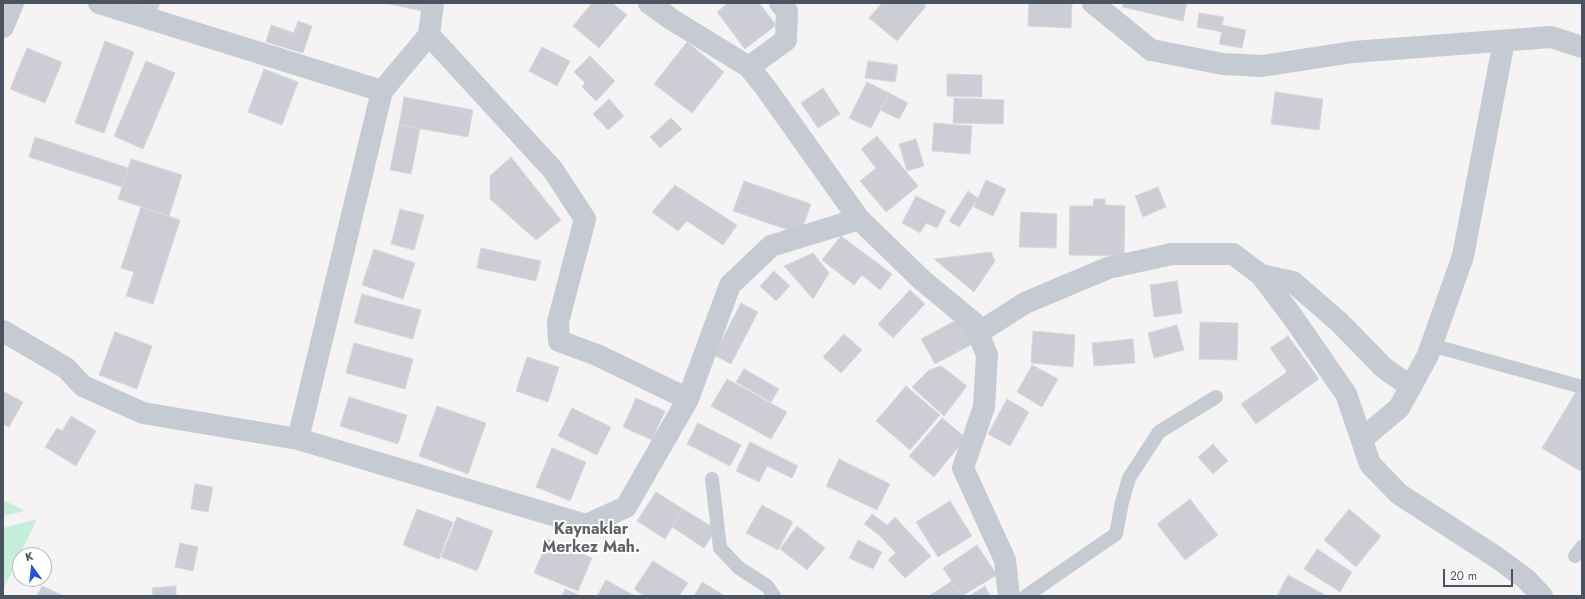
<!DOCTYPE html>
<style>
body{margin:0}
#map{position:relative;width:1585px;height:599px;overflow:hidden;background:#f5f3f3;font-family:Jost,sans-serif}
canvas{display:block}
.frame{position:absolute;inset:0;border:4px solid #4b5260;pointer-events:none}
.north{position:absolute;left:12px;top:547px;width:40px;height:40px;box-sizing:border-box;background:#fff;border:1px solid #b7babf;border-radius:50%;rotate:345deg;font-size:11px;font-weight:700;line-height:16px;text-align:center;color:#4b5260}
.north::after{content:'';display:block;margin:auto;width:14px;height:18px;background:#2753db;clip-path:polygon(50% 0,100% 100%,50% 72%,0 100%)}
.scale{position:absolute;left:1443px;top:569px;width:70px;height:18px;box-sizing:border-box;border:2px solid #4b5260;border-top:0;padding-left:5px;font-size:12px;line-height:14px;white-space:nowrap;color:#4b5260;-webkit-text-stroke:3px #fff;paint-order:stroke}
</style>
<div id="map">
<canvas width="1585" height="599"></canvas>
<div class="frame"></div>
<div class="north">K</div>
<div class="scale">20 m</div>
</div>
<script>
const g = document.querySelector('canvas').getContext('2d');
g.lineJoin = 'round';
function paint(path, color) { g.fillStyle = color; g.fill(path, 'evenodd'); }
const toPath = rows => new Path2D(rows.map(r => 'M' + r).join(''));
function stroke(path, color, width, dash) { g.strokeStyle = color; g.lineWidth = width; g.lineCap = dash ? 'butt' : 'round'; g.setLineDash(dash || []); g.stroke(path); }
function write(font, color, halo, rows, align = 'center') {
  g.font = font + ' Jost,sans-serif'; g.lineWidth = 4; g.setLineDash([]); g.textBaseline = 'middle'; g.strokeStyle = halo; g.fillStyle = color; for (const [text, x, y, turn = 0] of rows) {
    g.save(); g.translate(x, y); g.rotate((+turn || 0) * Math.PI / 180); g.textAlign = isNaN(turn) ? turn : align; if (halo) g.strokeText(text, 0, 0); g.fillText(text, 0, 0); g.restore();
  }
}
paint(toPath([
 [3,500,25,511,3,516],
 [37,519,3,590,3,528]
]), '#c6eedd');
const building = toPath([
 [136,3,160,3,157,11,136,3],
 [384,3,428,3,427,12,384,3],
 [592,3,612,3,627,15,599,48,573,26,592,3],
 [728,3,759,3,776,25,745,49,717,12,728,3],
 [882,3,922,3,926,6,897,41,869,18,882,3],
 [1029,3,1072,3,1071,28,1028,26,1029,3],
 [1123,3,1187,3,1183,21,1122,7,1123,3],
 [1199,13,1224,17,1222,25,1246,30,1242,48,1219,44,1222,32,1197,27,1199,13],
 [298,21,312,26,303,53,266,42,271,25,294,33,298,21],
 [105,41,134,52,104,133,75,123,105,41],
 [687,42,724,72,692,113,654,84,687,42],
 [542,47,570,61,557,86,529,71,542,47],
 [27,48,62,62,45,103,10,89,27,48],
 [590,56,615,81,596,101,582,87,585,83,574,72,590,56],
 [146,61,175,73,143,149,114,136,146,61],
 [868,61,898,65,895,82,865,78,868,61],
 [264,69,298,82,282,125,248,112,264,69],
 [947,74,982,75,982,97,947,96,947,74],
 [867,82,889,93,871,128,849,118,867,82],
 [823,88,840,114,818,128,801,103,823,88],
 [1275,92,1323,99,1319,130,1271,124,1275,92],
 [889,93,908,103,899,119,880,110,889,93],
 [404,97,473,110,468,137,399,125,404,97],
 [954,98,1004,100,1003,124,953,123,954,98],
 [609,99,624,116,608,130,593,114,609,99],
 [671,118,682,129,660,148,650,137,671,118],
 [934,123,972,126,970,154,932,151,934,123],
 [399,125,420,129,411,174,390,170,399,125],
 [877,136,918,186,886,212,860,181,876,168,861,149,877,136],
 [35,137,128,168,122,187,29,157,35,137],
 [916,139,924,166,907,171,899,144,916,139],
 [511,157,561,220,536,240,490,199,490,176,511,157],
 [131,159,182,175,169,216,118,199,131,159],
 [986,180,1006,189,993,216,974,207,986,180],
 [744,181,811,204,800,234,733,211,744,181],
 [675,185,737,225,723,245,687,221,678,231,652,212,675,185],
 [1158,187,1166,207,1143,217,1135,196,1158,187],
 [968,191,978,198,959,227,949,221,968,191],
 [916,196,946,211,937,228,926,223,920,233,902,223,916,196],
 [1094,199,1105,199,1105,205,1125,206,1124,256,1069,255,1070,206,1093,206,1094,199],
 [141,207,180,220,153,304,126,296,134,272,121,268,141,207],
 [400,209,424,215,414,250,391,244,400,209],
 [1021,212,1057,214,1056,248,1019,247,1021,212],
 [841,236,892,274,880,290,862,275,854,285,822,260,841,236],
 [481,248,541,261,536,281,477,268,481,248],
 [374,249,415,263,403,299,362,285,374,249],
 [991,252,995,261,974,292,934,259,991,252],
 [813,253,829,273,813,299,784,266,813,253],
 [774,271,790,286,776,301,760,286,774,271],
 [1177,281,1182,313,1154,317,1150,285,1177,281],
 [910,290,925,304,893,338,878,324,910,290],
 [362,294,421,310,413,339,354,323,362,294],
 [741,303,758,312,731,364,714,355,741,303],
 [964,316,978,341,935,364,921,339,964,316],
 [1200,322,1238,323,1237,360,1199,359,1200,322],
 [1177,325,1184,350,1154,358,1148,333,1177,325],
 [1033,331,1075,335,1073,367,1031,363,1033,331],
 [115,332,152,346,137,389,99,375,115,332],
 [844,334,862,350,841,373,823,357,844,334],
 [1288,336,1319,379,1256,424,1241,404,1287,372,1270,348,1288,336],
 [1133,339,1135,363,1094,366,1092,343,1133,339],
 [354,343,413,359,405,389,346,373,354,343],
 [527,357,559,367,548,402,516,391,527,357],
 [1032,365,1058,379,1042,407,1017,392,1032,365],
 [941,366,967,386,944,416,912,387,929,370,941,366],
 [744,369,779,389,771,402,736,382,744,369],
 [727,379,787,412,771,439,711,406,727,379],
 [906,386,940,415,910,450,876,421,906,386],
 [3,391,23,402,9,427,3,424,3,391],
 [1576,392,1582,395,1582,472,1542,448,1576,392],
 [349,397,407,415,398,444,340,426,349,397],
 [636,398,665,411,652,440,623,427,636,398],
 [1007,399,1029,412,1010,446,988,434,1007,399],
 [437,406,486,423,468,474,419,456,437,406],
 [572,408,611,427,597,455,558,436,572,408],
 [71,416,96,431,76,466,45,447,57,428,62,431,71,416],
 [942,418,966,438,934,477,909,456,942,418],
 [698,423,741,445,730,466,687,444,698,423],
 [750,442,798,466,792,478,767,466,759,482,736,471,750,442],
 [1213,444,1228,461,1213,474,1198,457,1213,444],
 [552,448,586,462,570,501,536,487,552,448],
 [839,459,890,484,877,510,826,486,839,459],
 [195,484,213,487,208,512,191,509,195,484],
 [656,492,683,509,665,539,637,521,656,492],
 [1190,499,1218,535,1185,560,1157,524,1190,499],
 [950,501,972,536,938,557,916,522,950,501],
 [762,505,793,522,778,550,746,533,762,505],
 [417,509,453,522,439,559,403,545,417,509],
 [683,509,716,529,704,548,672,527,683,509],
 [1349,509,1381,536,1356,567,1324,540,1349,509],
 [872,514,887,525,895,517,931,556,905,578,888,560,896,553,878,534,864,524,872,514],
 [457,517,493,531,477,571,441,557,457,517],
 [797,526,825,548,807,570,780,549,797,526],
 [548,539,592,558,578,591,534,573,548,539],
 [858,540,882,552,873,569,849,558,858,540],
 [180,543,198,547,193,571,175,567,180,543],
 [977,545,997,575,962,596,943,568,977,545],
 [1317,549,1352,572,1340,592,1304,569,1317,549],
 [653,561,688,583,679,596,644,596,634,589,653,561],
 [1288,575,1327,596,1277,596,1288,575],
 [606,580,635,596,597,596,606,580],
 [952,581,962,596,929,596,952,581],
 [702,582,725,596,694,596,702,582],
 [42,586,64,596,37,596,42,586],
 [176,586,176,596,153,596,152,588,176,586],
 [985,586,990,596,969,596,985,586],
 [565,589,581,596,562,596,565,589]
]);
paint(building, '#cdced5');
stroke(building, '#d7d8de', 1);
stroke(toPath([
 [1431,345,1582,387],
 [712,479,720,548,739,568,767,586,774,596],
 [1575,556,1582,547],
 [1026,596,1116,534,1122,502,1129,478,1159,432,1216,397]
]), '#c5cad3', 14);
stroke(toPath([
 [99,3,382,91],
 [649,3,671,19,749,67,765,87,859,219,922,280,974,323,987,355,984,407,963,468,1005,560,1009,596],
 [1093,3,1151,50,1223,64,1262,66,1353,52,1551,37,1582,47],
 [3,27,13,3],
 [429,35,553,170,585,219,558,322,559,341,597,355,688,399],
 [749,67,786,40,787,11,780,3],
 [1261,275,1293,282,1339,322,1384,368,1411,387],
 [3,331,66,368,83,386,143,413,298,439,586,525,626,507,688,399,730,285,771,246,859,219],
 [978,333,1025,303,1108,268,1172,254,1233,254,1261,275,1292,316,1346,394,1370,464,1399,494,1496,557,1526,579,1542,596],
 [298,439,382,91,429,35,433,3],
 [1362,439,1399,408,1428,355,1463,256,1504,41]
]), '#c5cad3', 22);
write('bold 16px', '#606267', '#fff', [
 ["Kaynaklar",591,530],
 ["Merkez Mah.",591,548]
]);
</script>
